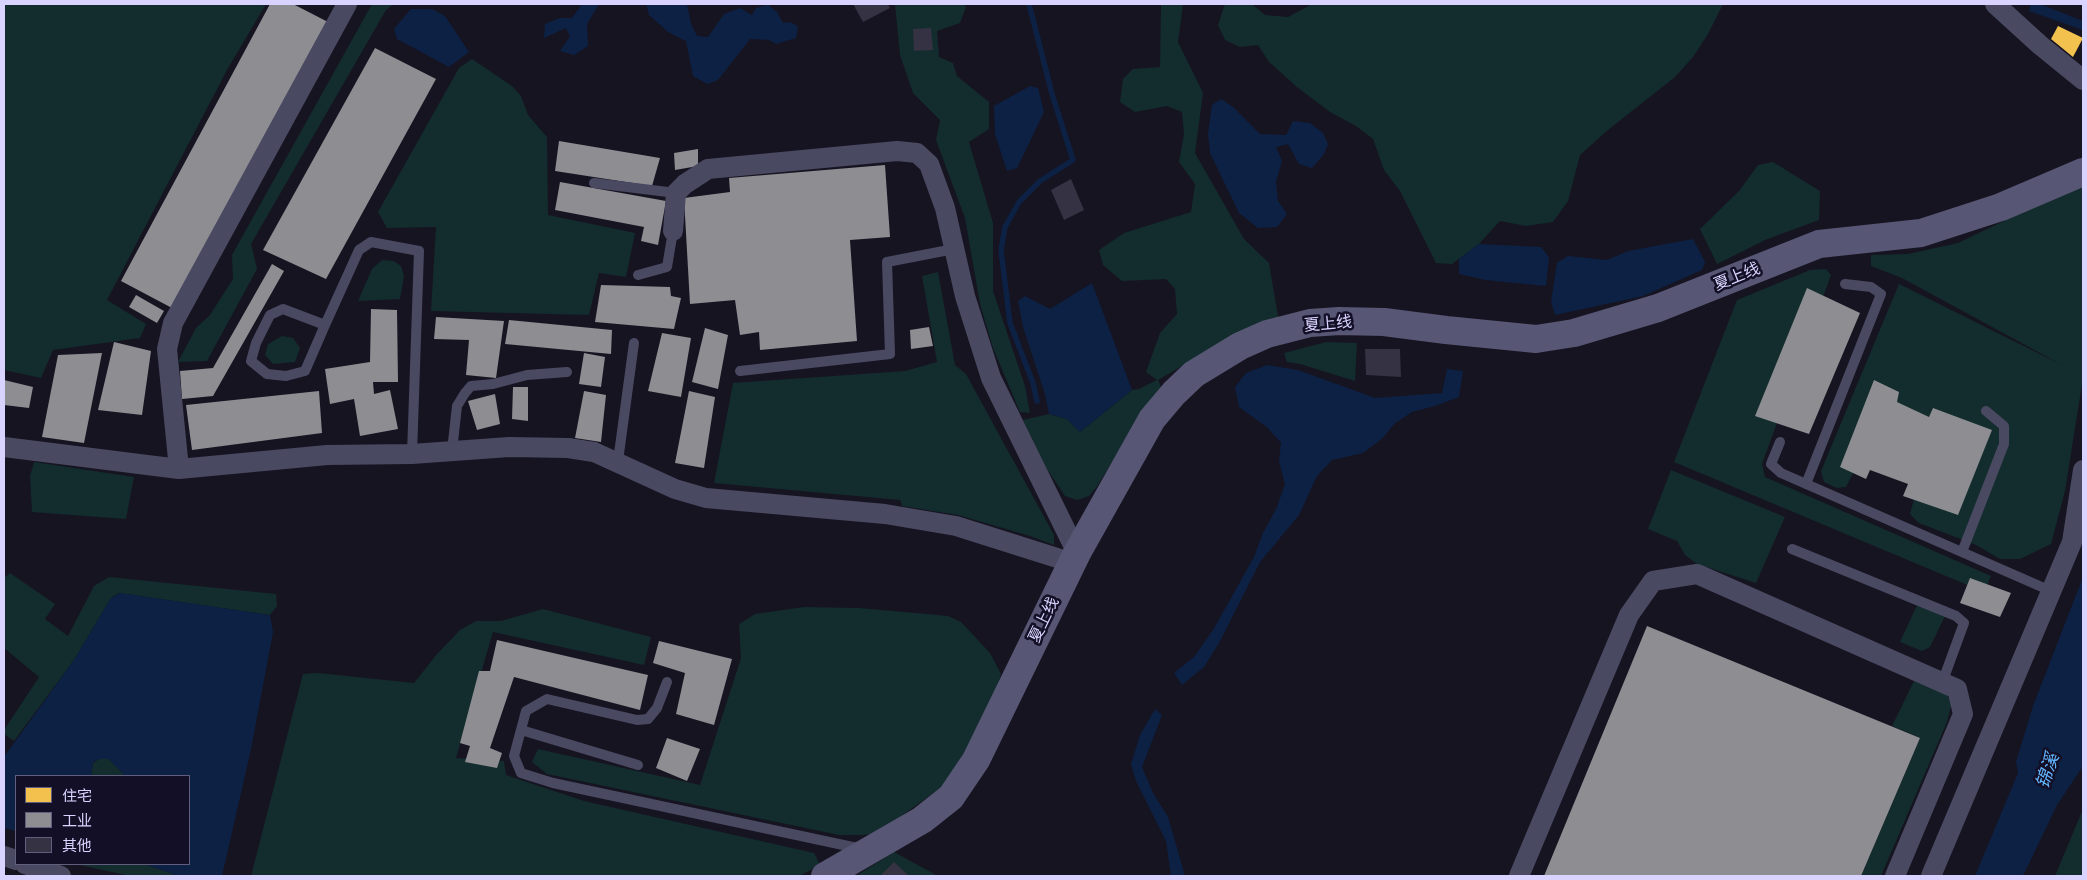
<!DOCTYPE html>
<meta charset="utf-8">
<style>
body{margin:0}
#map{position:relative;width:2087px;height:880px;overflow:hidden;background:#161421;font-family:Montserrat,"Noto Sans SC",sans-serif}
canvas{display:block}
.frame{position:absolute;inset:0;border:5px solid #d9d4ff;pointer-events:none}
.legend{position:absolute;left:15px;top:775px;width:175px;height:90px;box-sizing:border-box;background:#130f26;border:1px solid #625e7d;margin:0;padding:6px 9px;list-style:none;font-size:15px;color:#d9d4ff}
.legend li{display:flex;align-items:center;gap:10px;height:25px}
.legend b{width:25px;border:1px solid #625e7d}
</style>
<div id="map">
<canvas width="2087" height="880"></canvas>
<div class="frame"></div>
<ul class="legend">
<li><b style="height:14px;background:#f2c14e"></b>住宅</li>
<li><b style="height:14px;background:#8d8d92"></b>工业</li>
<li><b style="height:14px;background:#343243"></b>其他</li>
</ul>
</div>
<script>
const g = document.querySelector('canvas').getContext('2d');
g.lineJoin = 'round';
function paint(path, color) { g.fillStyle = color; g.fill(path, 'evenodd'); }
const toPath = rows => new Path2D(rows.map(r => 'M' + r).join(''));
function stroke(path, color, width, dash) { g.strokeStyle = color; g.lineWidth = width; g.lineCap = dash ? 'butt' : 'round'; g.setLineDash(dash || []); g.stroke(path); }
function write(font, color, halo, rows, align = 'center') {
  g.font = font + ' Montserrat,"Noto Sans SC",sans-serif'; g.lineWidth = 5; g.setLineDash([]); g.textBaseline = 'middle'; g.strokeStyle = halo; g.fillStyle = color; for (const [text, x, y, turn = 0] of rows) {
    g.save(); g.translate(x, y); g.rotate((+turn || 0) * Math.PI / 180); g.textAlign = isNaN(turn) ? turn : align; if (halo) g.strokeText(text, 0, 0); g.fillText(text, 0, 0); g.restore();
  }
}
paint(toPath([
 [4,4,266,4,227,70,107,300,146,324,140,338,53,350,41,378,4,370],
 [372,4,394,4,386,10,251,244,257,269,207,361,178,362,196,328,210,315,233,279,232,255],
 [895,4,964,4,966,7,960,23,937,31,939,57,953,63,957,76,989,102,989,129,969,142,993,223,993,291,1025,386,1030,413,1020,412,993,348,980,304,965,218,936,140,940,120,913,93,900,55],
 [1161,4,1183,4,1178,42,1203,93,1195,153,1244,239,1269,263,1279,322,1244,330,1158,380,1162,390,1133,428,1096,488,1089,496,1077,500,1065,496,1045,466,1023,420,1049,414,1067,419,1080,432,1132,390,1139,389,1157,380,1146,372,1160,333,1177,314,1175,289,1166,279,1122,281,1103,265,1099,250,1124,233,1191,212,1195,184,1179,162,1184,134,1182,112,1167,106,1135,112,1120,102,1123,79,1133,69,1160,67],
 [1225,4,1252,4,1265,15,1288,17,1312,4,1723,4,1708,34,1693,57,1675,77,1608,130,1580,155,1568,201,1553,222,1526,226,1500,221,1479,244,1452,264,1436,263,1400,191,1384,170,1373,139,1356,126,1330,112,1297,87,1269,62,1258,45,1240,47,1225,40,1218,25],
 [472,59,512,86,521,96,528,115,547,137,548,215,635,233,626,277,599,273,589,315,431,311,436,227,387,228,378,212,459,68],
 [1773,162,1820,191,1819,220,1765,240,1717,264,1700,229,1739,191,1758,165],
 [2083,183,2083,378,2065,491,2051,544,2020,559,2000,559,1976,545,1919,523,1910,514,1919,480,1861,458,1846,487,1837,488,1824,482,1821,471,1899,284,2062,365,1902,278,1871,266,1871,255,1908,254,1958,243],
 [382,260,394,261,401,266,404,276,400,299,358,301,372,269],
 [1826,269,1831,275,1762,464,1765,477,1991,576,1984,592,1674,462,1737,300,1810,270],
 [938,272,955,365,966,374,1054,535,1054,545,1030,536,958,515,902,506,900,500,714,483,733,383,905,371,937,362,922,276],
 [282,336,293,338,300,348,295,362,273,364,265,355,268,344],
 [1326,342,1357,343,1355,381,1300,364,1287,362,1284,353],
 [34,462,134,477,126,519,32,512,30,476],
 [1671,470,1785,517,1756,583,1697,564,1685,555,1677,541,1648,529],
 [10,573,55,604,45,619,68,636,94,586,109,577,276,594,277,606,270,615,119,593,111,598,74,660,14,741,4,734,4,730,39,677,4,648,4,578],
 [1918,603,1946,614,1930,647,1922,651,1900,642],
 [804,607,859,608,948,616,961,622,990,653,1001,674,996,693,976,737,947,783,878,833,864,835,839,835,547,774,532,762,538,749,700,785,741,658,739,624,755,614],
 [543,609,651,637,644,665,493,632,456,758,504,761,506,775,584,801,814,853,820,865,799,876,251,876,303,674,318,673,414,683,437,654,460,630,476,621,501,621],
 [1914,681,1946,694,1952,702,1947,722,1881,876,1861,876,1920,738,1892,726],
 [99,759,109,759,125,776,91,776,93,763],
 [2083,809,2083,876,2055,876],
 [894,852,938,876,856,876],
 [75,864,144,864,179,876,130,876]
]), '#132c2d');
paint(toPath([
 [582,4,599,4,587,24,588,46,574,55,560,51,570,36,566,28,544,38,545,24,560,18,572,18],
 [646,4,687,4,691,24,697,36,708,37,724,14,740,8,752,15,756,8,768,5,777,12,783,23,791,22,798,27,796,38,776,44,769,40,750,39,718,80,707,84,693,76,686,41,668,32,649,15],
 [2031,4,2040,4,2083,21,2083,30,2029,11],
 [411,9,432,9,445,16,469,52,449,67,397,39,394,29],
 [1030,86,1038,88,1044,112,1017,168,1007,171,995,134,994,106],
 [1221,99,1233,107,1260,134,1286,135,1293,121,1310,123,1323,133,1328,144,1324,154,1312,168,1299,164,1288,144,1276,147,1282,161,1276,182,1278,201,1287,214,1277,227,1258,228,1239,213,1210,153,1208,134,1212,105],
 [1693,239,1705,262,1702,270,1643,296,1555,315,1551,302,1557,263,1568,256,1607,260,1628,251],
 [1479,244,1541,247,1549,257,1546,286,1486,280,1459,274,1459,259],
 [1092,283,1132,390,1080,432,1067,419,1049,414,1045,394,1023,327,1018,301,1025,296,1050,309],
 [1267,365,1298,370,1375,398,1442,393,1447,369,1463,371,1459,397,1435,406,1412,412,1394,424,1383,438,1363,453,1332,460,1317,476,1299,515,1260,562,1219,643,1204,667,1182,685,1174,673,1194,657,1213,630,1254,557,1263,533,1277,507,1285,484,1279,461,1281,443,1268,428,1239,407,1235,387,1246,373],
 [2083,577,2083,766,2057,805,2023,876,1975,876,2018,773,2016,762,2033,706],
 [120,593,270,615,273,632,251,749,222,876,179,876,144,864,189,864,189,776,125,776,109,759,99,759,93,762,91,776,16,776,16,831,4,828,4,757,74,660,111,598],
 [1155,709,1162,715,1142,767,1153,793,1168,817,1185,876,1171,876,1166,841,1136,781,1131,764,1140,735]
]), '#0d2144');
paint(toPath([
 [2058,26,2083,38,2073,57,2051,39]
]), '#f2c14e');
paint(toPath([
 [270,4,293,4,328,22,172,308,121,281],
 [375,48,436,79,326,279,263,250],
 [559,141,660,158,652,186,555,171],
 [698,149,698,166,675,170,674,153],
 [885,165,890,237,850,240,857,341,760,350,759,332,740,335,735,300,690,304,684,198,730,192,729,178],
 [560,182,666,201,658,245,641,241,644,227,555,210],
 [272,264,284,271,213,396,182,399,180,371,213,368],
 [601,285,670,287,671,296,681,298,674,329,595,322],
 [1807,288,1860,313,1809,434,1755,416],
 [136,295,164,311,157,323,129,307],
 [371,309,397,310,398,382,373,382,374,394,390,390,398,429,360,436,354,399,330,404,325,369,370,362],
 [436,317,504,321,496,378,466,375,469,340,434,339],
 [509,320,612,330,611,354,505,344],
 [929,327,933,346,911,349,910,330],
 [705,328,728,335,718,389,692,382],
 [662,333,691,338,681,397,648,391],
 [114,342,151,351,142,415,98,410],
 [102,353,84,443,42,437,58,355],
 [584,353,605,357,601,387,579,384],
 [4,380,33,387,29,408,4,405],
 [1874,380,1899,392,1897,402,1929,417,1933,408,1992,430,1958,515,1903,496,1908,484,1870,470,1866,479,1840,467],
 [513,387,528,387,528,421,512,419],
 [319,391,322,433,192,450,186,405],
 [584,391,606,395,601,442,575,438],
 [689,391,715,397,704,468,675,463],
 [495,394,500,424,477,430,468,401],
 [1970,578,2011,593,2000,617,1960,603],
 [1647,626,1920,738,1861,876,1544,876],
 [497,640,648,675,640,710,514,677,490,748,502,753,497,768,465,762,470,746,460,743,479,671,490,671],
 [659,641,732,659,714,725,676,714,685,673,653,663],
 [667,738,700,749,687,781,656,768]
]), '#8d8d92');
stroke(toPath([
 [1029,4,1052,94,1073,160,1040,181,1019,202,1005,227,1001,250,1010,323,1033,383,1037,401]
]), '#0d2144', 5.5);
paint(toPath([
 [853,4,888,4,890,8,863,22],
 [931,28,933,50,914,51,913,29],
 [1071,179,1084,210,1064,220,1051,190],
 [1365,349,1400,349,1401,377,1366,375],
 [894,862,909,876,880,876]
]), '#343243');
stroke(toPath([
 [594,183,676,193],
 [638,275,667,267,673,231],
 [325,325,283,309,270,315,256,343,251,361,267,374,286,376,305,371,325,325,359,250,371,242,419,251,412,454],
 [740,371,890,354,887,262,954,249],
 [1780,442,1771,464,1781,473,2051,591],
 [452,451,457,406,465,393,471,386,493,384,527,375,567,372],
 [618,461,634,343],
 [1806,484,1881,294,1871,287,1845,284],
 [1792,549,1956,616,1964,623,1942,683],
 [1962,552,2004,444,2004,426,1986,411],
 [667,682,657,708,648,719,637,720,547,699,526,711,514,756,521,773,553,783,862,849],
 [521,730,638,765]
]), '#4a4962', 10);
stroke(toPath([
 [1995,4,2040,45,2083,80],
 [673,231,676,193,685,184,708,169,897,151,917,153,929,164,945,208,965,296,991,378,1077,553],
 [4,447,179,469,327,455,412,454,509,447,568,448,594,452,675,489,706,498,885,514,956,526,1073,563],
 [179,469,167,349,173,323,347,4],
 [4,856,16,860],
 [25,864,61,876],
 [1519,876,1629,615,1653,581,1697,574,1957,689,1963,714,1895,876],
 [1931,876,2072,542,2083,470]
]), '#4a4962', 20);
stroke(toPath([
 [825,876,922,820,951,797,976,760,1077,553,1152,419,1174,393,1194,374,1240,346,1267,334,1310,323,1339,321,1384,322,1446,330,1536,339,1574,333,1658,308,1819,244,1921,233,2001,207,2083,172]
]), '#575674', 28);
write('16px', '#d9d4ff', '#130f26', [
 ["夏上线",1737,277,-22],
 ["夏上线",1328,324,-5],
 ["夏上线",1044,620,-64]
]);
write('italic 18px', '#62b6ff', '#130f26', [
 ["锦溪",2048,771,-71]
]);
</script>
